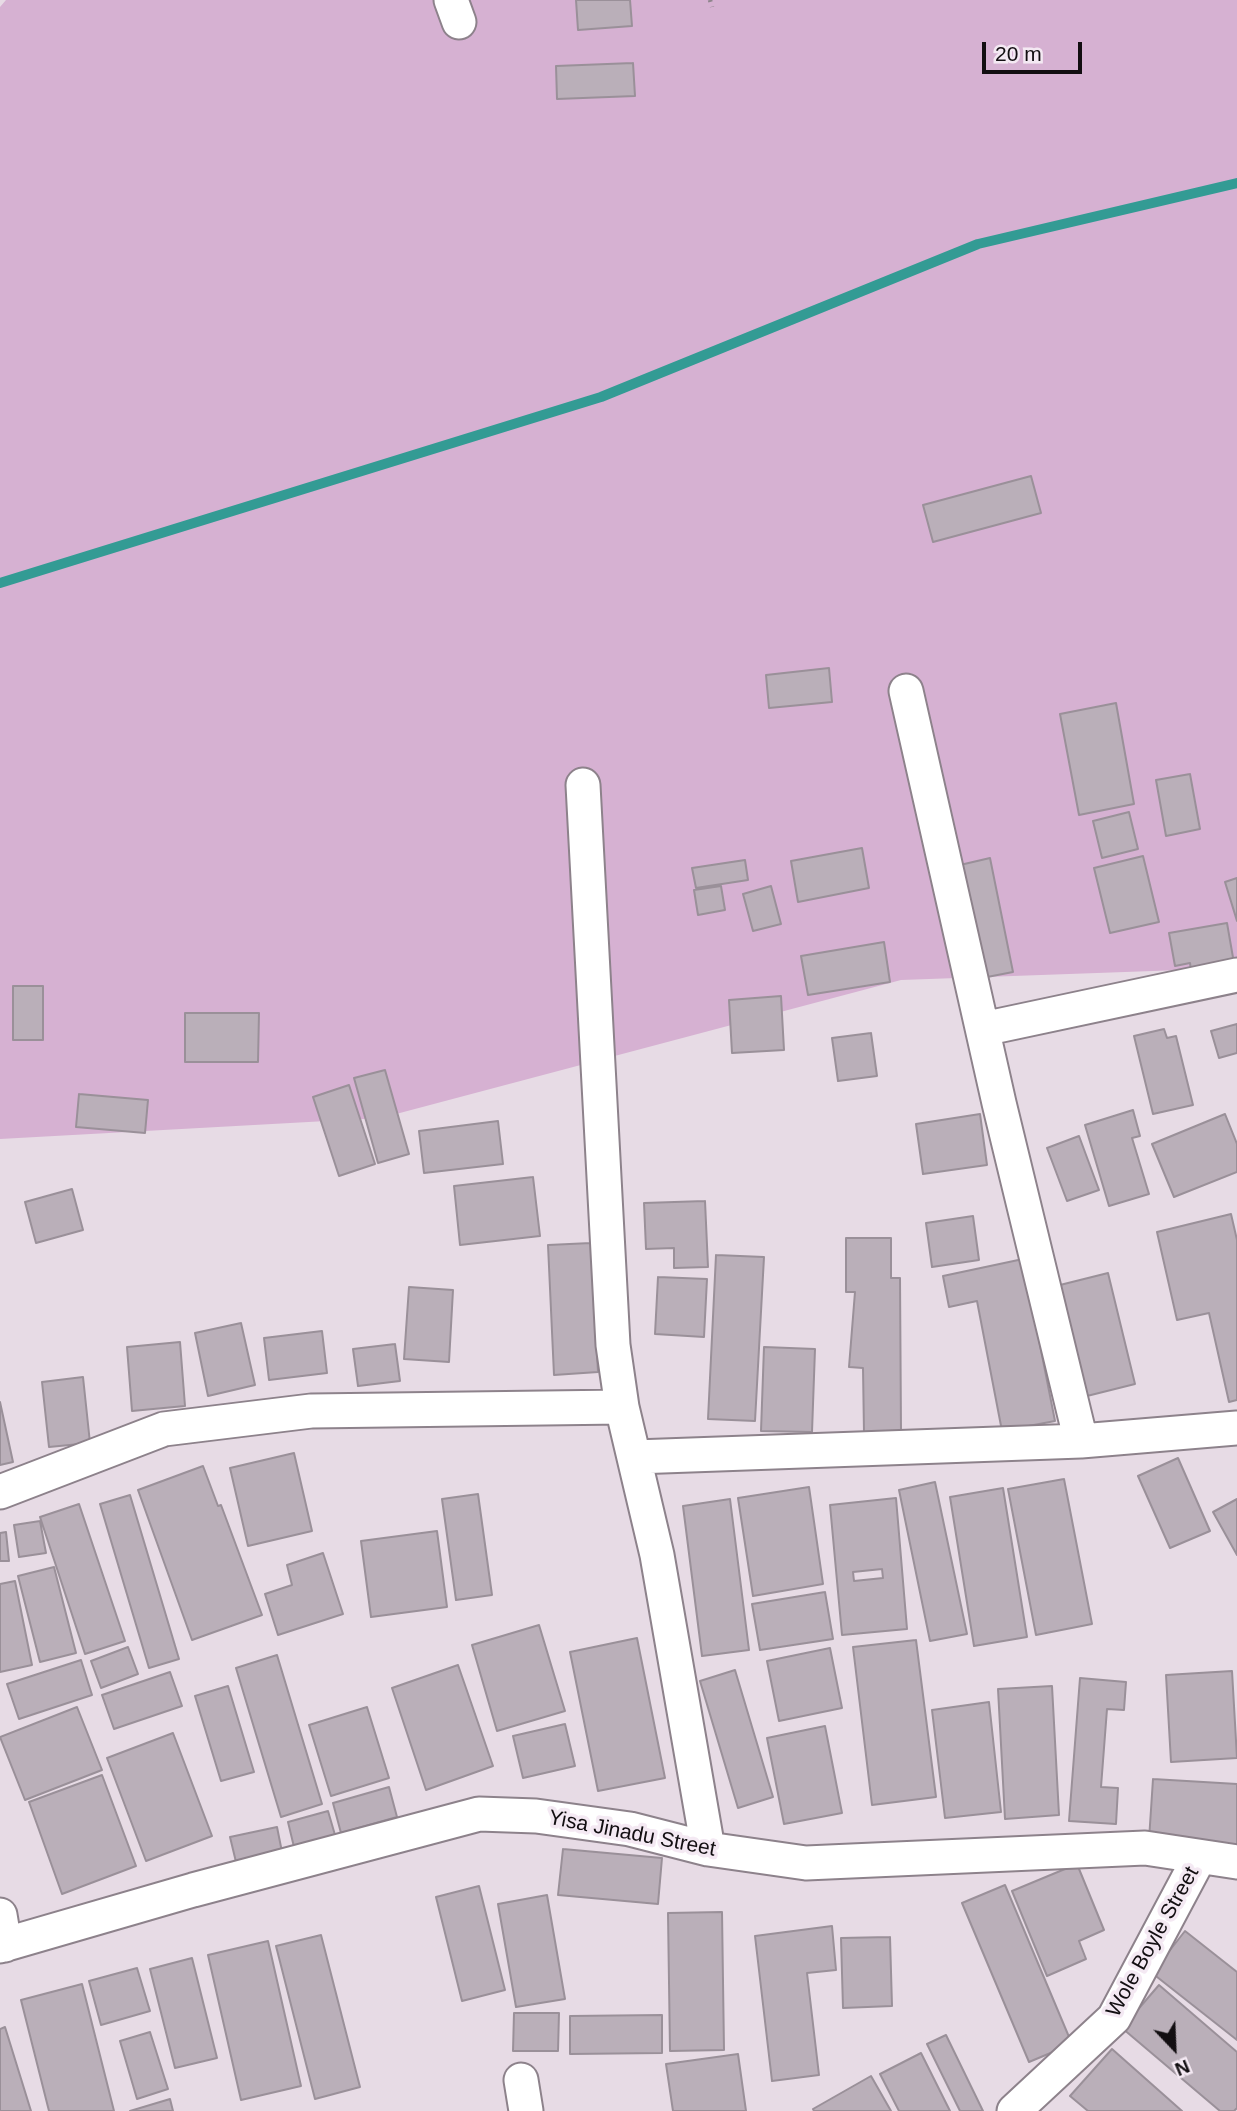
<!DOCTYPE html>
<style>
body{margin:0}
#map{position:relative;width:1237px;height:2111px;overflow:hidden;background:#e7dbe5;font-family:Arial,sans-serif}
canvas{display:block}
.north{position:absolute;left:1139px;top:2013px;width:70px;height:70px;-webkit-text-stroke:5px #f4e9f3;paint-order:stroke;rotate:157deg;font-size:19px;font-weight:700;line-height:28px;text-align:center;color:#120e11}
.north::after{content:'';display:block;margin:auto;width:24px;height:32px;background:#120e11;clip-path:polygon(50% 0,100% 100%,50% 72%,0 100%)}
.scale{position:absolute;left:982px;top:42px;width:100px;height:32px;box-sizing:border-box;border:4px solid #120e11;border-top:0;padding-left:9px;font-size:21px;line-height:24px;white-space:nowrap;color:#120e11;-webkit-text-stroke:5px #f4e9f3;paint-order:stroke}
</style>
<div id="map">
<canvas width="1237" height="2111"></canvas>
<div class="north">N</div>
<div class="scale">20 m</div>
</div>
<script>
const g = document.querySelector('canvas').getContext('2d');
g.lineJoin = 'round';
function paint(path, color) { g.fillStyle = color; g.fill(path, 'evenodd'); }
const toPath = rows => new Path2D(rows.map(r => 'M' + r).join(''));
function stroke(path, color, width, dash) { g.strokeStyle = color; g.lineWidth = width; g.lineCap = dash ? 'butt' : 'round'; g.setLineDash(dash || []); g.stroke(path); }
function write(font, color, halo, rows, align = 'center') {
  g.font = font + ' Arial,sans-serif'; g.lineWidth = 7; g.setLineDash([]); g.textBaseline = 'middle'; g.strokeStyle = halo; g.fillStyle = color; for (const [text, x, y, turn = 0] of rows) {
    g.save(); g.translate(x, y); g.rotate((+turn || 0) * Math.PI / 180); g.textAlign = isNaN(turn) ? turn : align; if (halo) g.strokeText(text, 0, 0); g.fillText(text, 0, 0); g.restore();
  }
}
paint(toPath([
 [6,0,1237,0,1237,968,901,980,381,1118,0,1139,0,7]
]), '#d6b1d2');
stroke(toPath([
 [0,583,601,397,978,244,1237,183]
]), '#339b94', 10);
const building = toPath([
 [576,0,630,0,632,26,578,30,576,0],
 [633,63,635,96,557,99,556,66,633,63],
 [1031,476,1041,513,933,542,923,505,1031,476],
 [829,668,832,702,769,708,766,675,829,668],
 [1116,703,1134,804,1079,815,1060,714,1116,703],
 [1190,774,1200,829,1166,836,1156,780,1190,774],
 [1129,812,1138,849,1102,858,1093,821,1129,812],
 [862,848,869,888,798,902,791,861,862,848],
 [1143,856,1159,922,1110,933,1094,868,1143,856],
 [990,858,1013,972,982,978,960,865,990,858],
 [745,860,748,880,696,888,692,868,745,860],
 [1237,878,1237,921,1225,882,1237,878],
 [721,886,725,910,698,915,694,890,721,886],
 [771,886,781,924,753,931,743,894,771,886],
 [1227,923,1235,969,1191,970,1190,963,1175,966,1169,933,1227,923],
 [884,942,890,982,808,995,801,956,884,942],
 [13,986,43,986,43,1040,13,1040,13,986],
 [781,996,784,1050,732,1053,729,1000,781,996],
 [185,1013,259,1013,258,1062,185,1062,185,1013],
 [1237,1024,1237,1053,1219,1058,1211,1031,1237,1024],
 [1164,1029,1167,1038,1176,1036,1193,1105,1153,1114,1134,1036,1164,1029],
 [871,1033,877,1076,838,1081,832,1038,871,1033],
 [385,1070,409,1154,378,1163,354,1078,385,1070],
 [349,1085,375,1164,339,1176,313,1097,349,1085],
 [79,1094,148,1100,145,1133,76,1127,79,1094],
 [1133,1110,1140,1136,1132,1138,1149,1194,1109,1206,1085,1125,1133,1110],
 [980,1114,987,1165,923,1174,916,1124,980,1114],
 [1225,1114,1237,1144,1237,1172,1174,1197,1152,1144,1225,1114],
 [498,1121,503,1164,424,1173,419,1131,498,1121],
 [1079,1136,1099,1190,1067,1201,1047,1148,1079,1136],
 [533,1177,540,1236,460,1245,454,1186,533,1177],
 [72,1189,83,1230,36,1243,25,1202,72,1189],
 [705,1201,708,1267,674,1268,674,1248,646,1249,644,1203,705,1201],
 [1231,1214,1237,1240,1237,1400,1229,1402,1209,1313,1177,1320,1157,1232,1231,1214],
 [973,1216,979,1260,932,1267,926,1223,973,1216],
 [846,1238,891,1238,891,1278,900,1278,901,1432,864,1433,863,1368,849,1367,855,1292,846,1292,846,1238],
 [591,1243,598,1372,554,1375,548,1245,591,1243],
 [716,1255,764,1257,755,1421,708,1419,716,1255],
 [1023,1259,1055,1421,1002,1431,977,1301,949,1307,943,1276,1023,1259],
 [1108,1273,1135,1384,1083,1397,1056,1286,1108,1273],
 [658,1277,707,1279,704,1337,655,1334,658,1277],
 [409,1287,453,1290,449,1362,404,1359,409,1287],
 [241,1323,255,1385,208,1396,195,1333,241,1323],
 [322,1331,327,1373,269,1380,264,1338,322,1331],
 [180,1342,185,1406,132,1411,127,1347,180,1342],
 [395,1344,400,1381,358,1386,353,1349,395,1344],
 [764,1347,815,1349,812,1432,761,1431,764,1347],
 [83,1377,90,1443,49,1447,42,1382,83,1377],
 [0,1402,13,1462,0,1465,0,1402],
 [294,1453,312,1531,248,1546,230,1468,294,1453],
 [1178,1458,1210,1531,1170,1548,1138,1476,1178,1458],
 [203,1466,218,1506,221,1505,262,1615,192,1640,138,1490,203,1466],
 [1064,1479,1092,1624,1036,1635,1008,1489,1064,1479],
 [935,1482,967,1634,930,1641,899,1490,935,1482],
 [809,1487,823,1584,753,1596,738,1498,809,1487],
 [1003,1488,1027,1637,974,1646,950,1497,1003,1488],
 [478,1494,492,1595,456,1600,442,1499,478,1494],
 [130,1495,179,1659,149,1668,100,1504,130,1495],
 [896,1498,907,1629,842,1635,830,1505,896,1498],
 [882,1569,883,1578,854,1581,853,1572,882,1569],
 [730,1499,749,1650,702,1656,683,1506,730,1499],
 [1237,1499,1237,1555,1213,1512,1237,1499],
 [79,1504,125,1641,85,1654,40,1517,79,1504],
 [40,1521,46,1553,19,1557,14,1525,40,1521],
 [437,1531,447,1607,371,1617,361,1541,437,1531],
 [6,1532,9,1561,0,1561,0,1533,6,1532],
 [323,1553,343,1614,278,1635,265,1594,292,1585,287,1565,323,1553],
 [54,1567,76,1653,40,1662,18,1576,54,1567],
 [15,1581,32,1665,0,1672,0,1584,15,1581],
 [825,1592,833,1639,760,1650,752,1604,825,1592],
 [539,1625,565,1711,497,1731,472,1645,539,1625],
 [637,1638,665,1778,598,1791,570,1652,637,1638],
 [916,1640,936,1797,872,1805,853,1647,916,1640],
 [128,1647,138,1674,101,1688,91,1661,128,1647],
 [830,1648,842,1708,779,1721,767,1661,830,1648],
 [277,1655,322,1804,281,1817,236,1668,277,1655],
 [81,1660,92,1695,19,1719,7,1684,81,1660],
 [458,1665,493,1766,426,1790,392,1688,458,1665],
 [735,1670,773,1797,738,1808,700,1681,735,1670],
 [1232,1671,1237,1758,1171,1762,1166,1675,1232,1671],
 [170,1672,182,1706,114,1729,102,1695,170,1672],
 [1080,1678,1126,1682,1124,1710,1107,1709,1101,1787,1118,1788,1116,1824,1069,1821,1080,1678],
 [228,1686,254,1772,221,1781,195,1696,228,1686],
 [1052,1686,1059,1815,1005,1819,998,1689,1052,1686],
 [989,1702,1001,1812,945,1818,932,1710,989,1702],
 [77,1707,102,1770,25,1800,0,1737,77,1707],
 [367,1707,389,1778,331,1796,309,1725,367,1707],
 [565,1724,575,1766,523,1778,513,1736,565,1724],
 [825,1726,842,1813,784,1824,767,1738,825,1726],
 [173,1733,212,1836,146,1861,107,1758,173,1733],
 [102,1775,136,1866,62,1894,29,1802,102,1775],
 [1153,1779,1237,1784,1237,1845,1149,1840,1153,1779],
 [389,1787,397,1817,341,1833,333,1803,389,1787],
 [328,1811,335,1835,294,1847,288,1822,328,1811],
 [277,1827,282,1852,236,1862,230,1837,277,1827],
 [563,1849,662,1858,658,1904,558,1895,563,1849],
 [1077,1864,1104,1930,1079,1941,1086,1959,1047,1976,1012,1891,1077,1864],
 [1005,1885,1072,2044,1029,2062,962,1903,1005,1885],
 [479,1886,505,1990,462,2001,436,1897,479,1886],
 [547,1895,565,1999,516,2007,498,1904,547,1895],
 [722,1912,724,2050,670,2051,668,1913,722,1912],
 [832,1926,836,1970,807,1973,819,2075,772,2081,755,1936,832,1926],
 [1185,1931,1237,1972,1237,2040,1152,1973,1185,1931],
 [321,1935,360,2087,315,2099,276,1946,321,1935],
 [890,1937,892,2006,843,2008,841,1938,890,1937],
 [268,1941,301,2086,241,2100,208,1955,268,1941],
 [192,1958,217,2058,175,2068,150,1969,192,1958],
 [137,1968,150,2011,101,2025,89,1981,137,1968],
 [82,1984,114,2111,49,2111,21,2000,82,1984],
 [1159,1985,1237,2052,1237,2108,1234,2111,1220,2111,1122,2028,1159,1985],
 [514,2013,559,2013,558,2051,513,2051,514,2013],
 [662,2015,662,2053,570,2054,570,2016,662,2015],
 [5,2027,31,2111,0,2111,0,2029,5,2027],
 [150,2032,168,2089,137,2099,120,2041,150,2032],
 [946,2035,983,2111,960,2111,927,2044,946,2035],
 [1112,2049,1182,2111,1088,2111,1070,2096,1112,2049],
 [921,2053,950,2111,899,2111,880,2074,921,2053],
 [738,2054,746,2111,673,2111,666,2064,738,2054],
 [871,2076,891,2111,814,2111,813,2109,871,2076],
 [170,2099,173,2111,130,2111,170,2099]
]);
paint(building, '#baafb9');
stroke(building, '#9a9099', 2);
const minor = toPath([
 [451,0,459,22],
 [906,691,999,1103,1081,1441],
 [583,785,613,1345,622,1407,657,1555,708,1849],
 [983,1029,1237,975],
 [635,1457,1081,1441,1237,1428],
 [0,1492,164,1429,311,1411,622,1407],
 [0,1915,5,1945],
 [0,1946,193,1890,479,1814,536,1816,630,1829,708,1849,806,1863,1145,1848,1237,1862],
 [521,2080,526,2111],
 [1014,2111,1114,2018,1199,1858]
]);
stroke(minor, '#8d828b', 37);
stroke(toPath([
 [710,0,712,7]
]), '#8e858c', 4.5, [2, 5]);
stroke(minor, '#fff', 33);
write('21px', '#120e11', '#f4e9f3', [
 ["Yisa Jinadu Street",632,1834,11],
 ["Wole Boyle Street",1153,1942,-61]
]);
</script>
